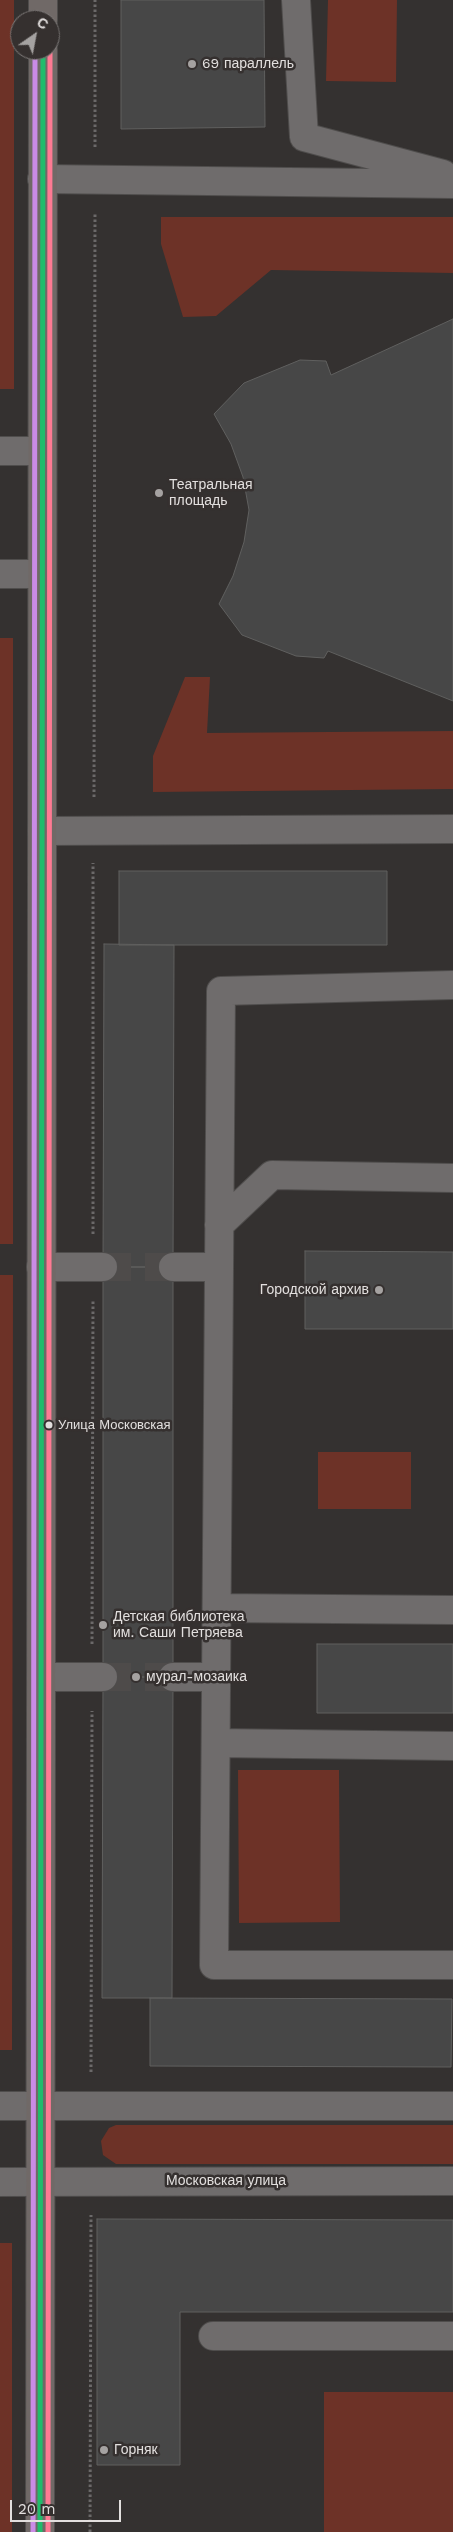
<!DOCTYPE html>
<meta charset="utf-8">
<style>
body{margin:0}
#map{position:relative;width:453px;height:2532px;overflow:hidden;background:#343130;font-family:"Work Sans",sans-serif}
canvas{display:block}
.north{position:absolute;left:10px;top:10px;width:50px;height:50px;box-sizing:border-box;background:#35302f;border:1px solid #7a7675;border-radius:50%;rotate:33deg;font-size:14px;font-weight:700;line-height:20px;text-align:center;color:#e2dfde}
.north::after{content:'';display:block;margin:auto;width:18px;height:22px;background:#a5a2a1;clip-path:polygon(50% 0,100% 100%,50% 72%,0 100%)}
.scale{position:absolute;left:10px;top:2500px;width:111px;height:22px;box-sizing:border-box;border:2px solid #e2dfde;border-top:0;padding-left:6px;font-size:15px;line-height:18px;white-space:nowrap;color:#e2dfde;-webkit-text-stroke:4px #35302f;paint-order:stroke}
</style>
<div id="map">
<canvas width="453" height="2532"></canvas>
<div class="north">С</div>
<div class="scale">20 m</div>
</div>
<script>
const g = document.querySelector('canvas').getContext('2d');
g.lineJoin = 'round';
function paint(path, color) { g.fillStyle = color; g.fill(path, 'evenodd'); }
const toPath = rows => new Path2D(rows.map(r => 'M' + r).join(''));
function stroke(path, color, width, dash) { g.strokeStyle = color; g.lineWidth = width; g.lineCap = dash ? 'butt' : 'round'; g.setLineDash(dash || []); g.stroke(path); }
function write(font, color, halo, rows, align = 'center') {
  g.font = font + ' "Work Sans",sans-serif'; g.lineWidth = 5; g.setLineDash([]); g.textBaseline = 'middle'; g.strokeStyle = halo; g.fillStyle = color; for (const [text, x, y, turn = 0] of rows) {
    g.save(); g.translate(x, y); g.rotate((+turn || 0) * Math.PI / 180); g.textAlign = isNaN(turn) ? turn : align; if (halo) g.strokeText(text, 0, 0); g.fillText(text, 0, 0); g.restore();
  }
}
paint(toPath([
 [0,0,14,0,14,389,0,389],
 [328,0,397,0,396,82,326,81],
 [161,217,453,217,453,273,271,270,216,316,183,317,161,244],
 [0,638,13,638,13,1244,0,1244],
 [185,677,210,677,207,733,453,731,453,789,153,792,153,756],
 [0,1275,13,1275,12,2050,0,2050],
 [318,1452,411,1452,411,1509,318,1509],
 [238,1770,339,1770,340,1922,239,1923],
 [116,2125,453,2125,453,2164,116,2164,103,2155,101,2141,109,2128],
 [0,2243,12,2243,12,2532,0,2532],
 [324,2392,453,2392,453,2532,324,2532]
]), '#6d3227');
const building = toPath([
 [121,0,264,0,265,127,121,129,121,0],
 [453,319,453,701,328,651,324,658,296,656,242,635,219,604,233,576,244,542,249,510,243,477,231,444,214,414,244,383,300,360,326,361,331,375,453,319],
 [119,871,387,871,387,945,119,945,119,871],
 [104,944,174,945,173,1267,103,1267,104,944],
 [305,1251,453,1252,453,1329,305,1329,305,1251],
 [103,1267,173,1267,173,1677,103,1677,103,1267],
 [317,1644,453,1644,453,1713,317,1713,317,1644],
 [103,1677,173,1677,172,1998,102,1998,103,1677],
 [150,1998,452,1999,451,2067,150,2066,150,1998],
 [97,2219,453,2220,453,2312,180,2312,180,2465,97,2465,97,2219]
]);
paint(building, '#474747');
stroke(building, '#60605f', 1);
stroke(toPath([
 [103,1267,173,1267],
 [103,1677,173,1677]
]), '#4e4b4a', 28, [28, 14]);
const minor = toPath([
 [296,0,304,137,443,174],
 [42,179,453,184],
 [0,451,42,451],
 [0,574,42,574],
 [42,831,453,829],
 [453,985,221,991,214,1965,453,1965],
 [219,1225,272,1175,453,1178],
 [41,1267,103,1267],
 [173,1267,219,1267],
 [217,1608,453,1610],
 [41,1677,103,1677],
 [173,1677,216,1677],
 [216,1743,453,1746],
 [0,2106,453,2106],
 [0,2182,453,2181],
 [213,2336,453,2336]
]);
const major = toPath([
 [43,20,43,0],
 [40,2532,43,50]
]);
stroke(minor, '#4f4d4c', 30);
stroke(major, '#4f4d4c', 30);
stroke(toPath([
 [95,147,95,0],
 [94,797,95,213],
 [93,1234,93,863],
 [92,1644,93,1301],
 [91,2072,92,1711],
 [90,2532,91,2215]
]), '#6b6969', 3, [2.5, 2.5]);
stroke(minor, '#6f6c6c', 28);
stroke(major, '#706967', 28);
stroke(toPath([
 [40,2532,43,50]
]), '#20bc6c', 5);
stroke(toPath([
 [48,2532,50,50]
]), '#fe7a93', 5);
stroke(toPath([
 [33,2532,35,50]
]), '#ca8be6', 5);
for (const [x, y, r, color] of [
 [192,64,5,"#a5a2a1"],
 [159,493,5,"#a5a2a1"],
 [379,1290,5,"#a5a2a1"],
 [49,1425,4.5,"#e2dfde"],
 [103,1625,5,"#a5a2a1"],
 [136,1677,5,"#a5a2a1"],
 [104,2450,5,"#a5a2a1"]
]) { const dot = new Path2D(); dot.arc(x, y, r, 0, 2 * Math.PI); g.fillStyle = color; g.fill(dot); stroke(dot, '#35302f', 2); }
write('13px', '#e2dfde', '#35302f', [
 ["Улица Московская",58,1425]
], 'left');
write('14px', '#e2dfde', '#35302f', [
 ["69 параллель",202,64],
 ["Театральная",169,485],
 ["площадь",169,501],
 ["Городской архив",369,1290,"right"],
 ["Детская библиотека",113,1617],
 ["им. Саши Петряева",113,1633],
 ["мурал-мозаика",146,1677],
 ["Горняк",114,2450]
], 'left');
write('14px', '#e2dfde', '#35302f', [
 ["Московская улица",226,2181]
]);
</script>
